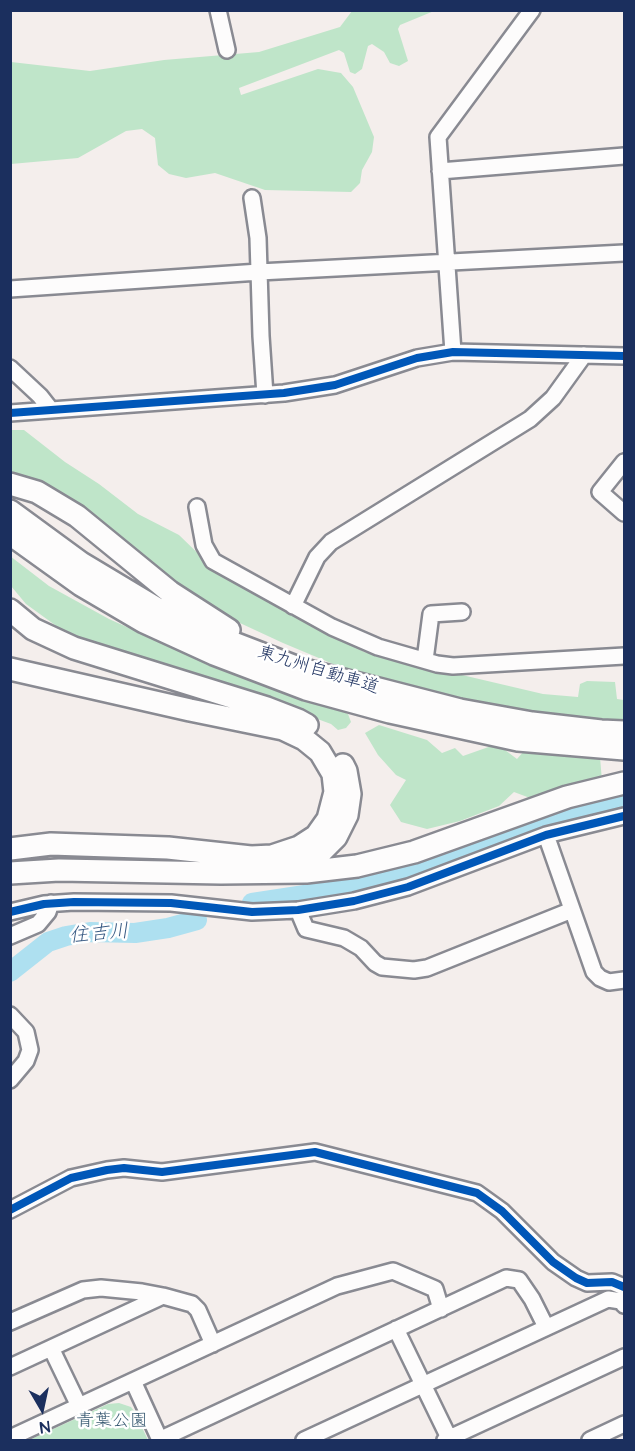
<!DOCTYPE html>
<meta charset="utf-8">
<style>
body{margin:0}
#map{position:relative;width:635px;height:1451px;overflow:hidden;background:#f4eeec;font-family:"Architects Daughter",sans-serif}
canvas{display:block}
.frame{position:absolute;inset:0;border:12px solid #1b2f5e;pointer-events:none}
.north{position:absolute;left:12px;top:1379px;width:60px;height:60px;-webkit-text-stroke:4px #fff;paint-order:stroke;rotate:171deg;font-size:16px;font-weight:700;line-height:24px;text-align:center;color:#1b2f5e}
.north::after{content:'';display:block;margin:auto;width:21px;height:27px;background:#1b2f5e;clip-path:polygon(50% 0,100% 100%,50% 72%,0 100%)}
</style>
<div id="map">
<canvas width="635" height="1451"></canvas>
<div class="frame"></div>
<div class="north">N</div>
</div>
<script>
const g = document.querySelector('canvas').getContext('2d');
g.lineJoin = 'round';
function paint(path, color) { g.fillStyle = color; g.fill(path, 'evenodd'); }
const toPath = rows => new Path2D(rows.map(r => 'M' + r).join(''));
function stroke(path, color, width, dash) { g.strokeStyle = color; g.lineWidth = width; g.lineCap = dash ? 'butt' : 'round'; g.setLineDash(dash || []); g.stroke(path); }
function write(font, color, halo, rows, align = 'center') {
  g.font = font + ' "Architects Daughter","Klee One",sans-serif'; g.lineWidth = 5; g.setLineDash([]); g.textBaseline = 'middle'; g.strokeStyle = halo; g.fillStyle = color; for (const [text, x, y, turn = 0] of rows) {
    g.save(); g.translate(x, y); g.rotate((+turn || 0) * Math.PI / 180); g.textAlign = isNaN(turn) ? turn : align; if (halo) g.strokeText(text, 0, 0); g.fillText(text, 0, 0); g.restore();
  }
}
paint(toPath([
 [352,11,434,11,400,25,398,29,408,61,399,66,390,63,384,52,372,44,368,46,362,69,355,74,350,72,344,53,339,50,239,88,241,95,318,69,341,73,353,87,374,137,372,152,362,170,360,183,351,192,265,190,215,173,186,178,169,174,158,165,155,138,142,129,126,131,78,158,11,164,11,62,90,71,164,60,259,52,340,27],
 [10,430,24,430,65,462,99,484,138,514,179,535,211,566,364,652,543,694,578,697,580,684,587,681,615,682,617,699,624,700,624,726,607,726,482,705,357,674,283,643,186,598,72,504,36,479,11,472],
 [10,556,49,586,109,619,227,672,300,700,340,710,348,714,351,722,346,728,338,730,331,724,312,717,109,653,66,633,26,604,11,586],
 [379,725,427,740,442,753,455,748,463,756,497,744,517,759,524,751,600,757,602,781,577,782,530,798,514,792,499,806,460,821,427,829,401,822,390,805,406,780,396,775,378,755,365,733],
 [119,1403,131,1407,134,1411,148,1440,29,1440,108,1404]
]), '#bfe5c9');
stroke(toPath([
 [252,903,344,889,404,874,531,827,586,810,624,802],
 [10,972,48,942,66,936,90,932,135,933,168,928,197,920]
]), '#aee0f0', 20);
const minor = toPath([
 [218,10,227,50],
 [440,171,624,156],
 [252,198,258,238,261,336,265,395],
 [10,289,259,272,624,253],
 [453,352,438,137,532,10],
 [10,368,40,396,51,410],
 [10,413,284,393,335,385,417,358,453,352,624,356],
 [624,462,600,492,624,513],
 [197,507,204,545,213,561,332,627,378,647,437,664,453,666,624,656],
 [293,606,317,557,331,542,530,419,553,398,584,355],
 [425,660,431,614,462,612],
 [546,835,594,972,600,978,609,982,624,980],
 [298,910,306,929,344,938,361,948,375,963,382,967,414,970,427,968,572,910],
 [10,912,44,904,74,902,171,903,252,912,298,910,354,901,408,887,546,835,624,816],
 [10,936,38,924,48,912,51,903],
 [10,1015,26,1032,30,1050,26,1061,10,1080],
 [10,1210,71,1178,107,1170,124,1168,162,1172,315,1152,477,1193,502,1211,553,1262,576,1278,587,1283,612,1282,624,1287],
 [10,1322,83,1290,101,1288,142,1292,163,1296,192,1304,198,1310,213,1344],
 [396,1329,450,1440],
 [51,1348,79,1406],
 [10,1367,163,1296],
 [133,1381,160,1440],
 [10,1438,337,1286,393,1271,435,1289,441,1309],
 [159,1440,506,1278,519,1280,532,1299,546,1327],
 [304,1440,608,1299,621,1301,624,1305],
 [445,1440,624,1357],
 [590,1440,624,1424]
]);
const highway = toPath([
 [10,484,37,492,77,516,170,592,229,630],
 [10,511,81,563,156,608,218,637,301,669,460,710,532,723,601,731,624,732],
 [10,534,81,585,144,622,214,654,306,689,390,712,518,740,624,749],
 [10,610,33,629,74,648,267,708,298,720,307,725],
 [10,669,190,710,283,729,304,739,320,752,333,774,335,792,328,819,316,836,299,847,272,856,251,857,168,848,51,844,10,849],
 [290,865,300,863,321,852,336,837,347,815,350,794,346,771,343,765],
 [10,873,59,870,221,873,306,872,357,866,414,852,567,797,624,783]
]);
stroke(minor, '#898a92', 20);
stroke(highway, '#898a92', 26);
stroke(minor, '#fdfcfc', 15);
stroke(highway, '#fdfcfc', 21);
stroke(toPath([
 [10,413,284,393,335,385,417,358,453,352,624,356],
 [10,912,44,904,74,902,171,903,252,912,298,910,354,901,408,887,546,835,624,816],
 [10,1210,71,1178,107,1170,124,1168,162,1172,315,1152,477,1193,502,1211,553,1262,576,1278,587,1283,612,1282,624,1287]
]), '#0057b8', 8);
write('18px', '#1b2f5e', '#fff', [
 ["東九州自動車道",318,671,17]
]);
write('18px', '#395a72', '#fff', [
 ["青葉公園",112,1422]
]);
write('italic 20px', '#385a83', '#fff', [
 ["住吉川",99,935,-5]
]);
</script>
